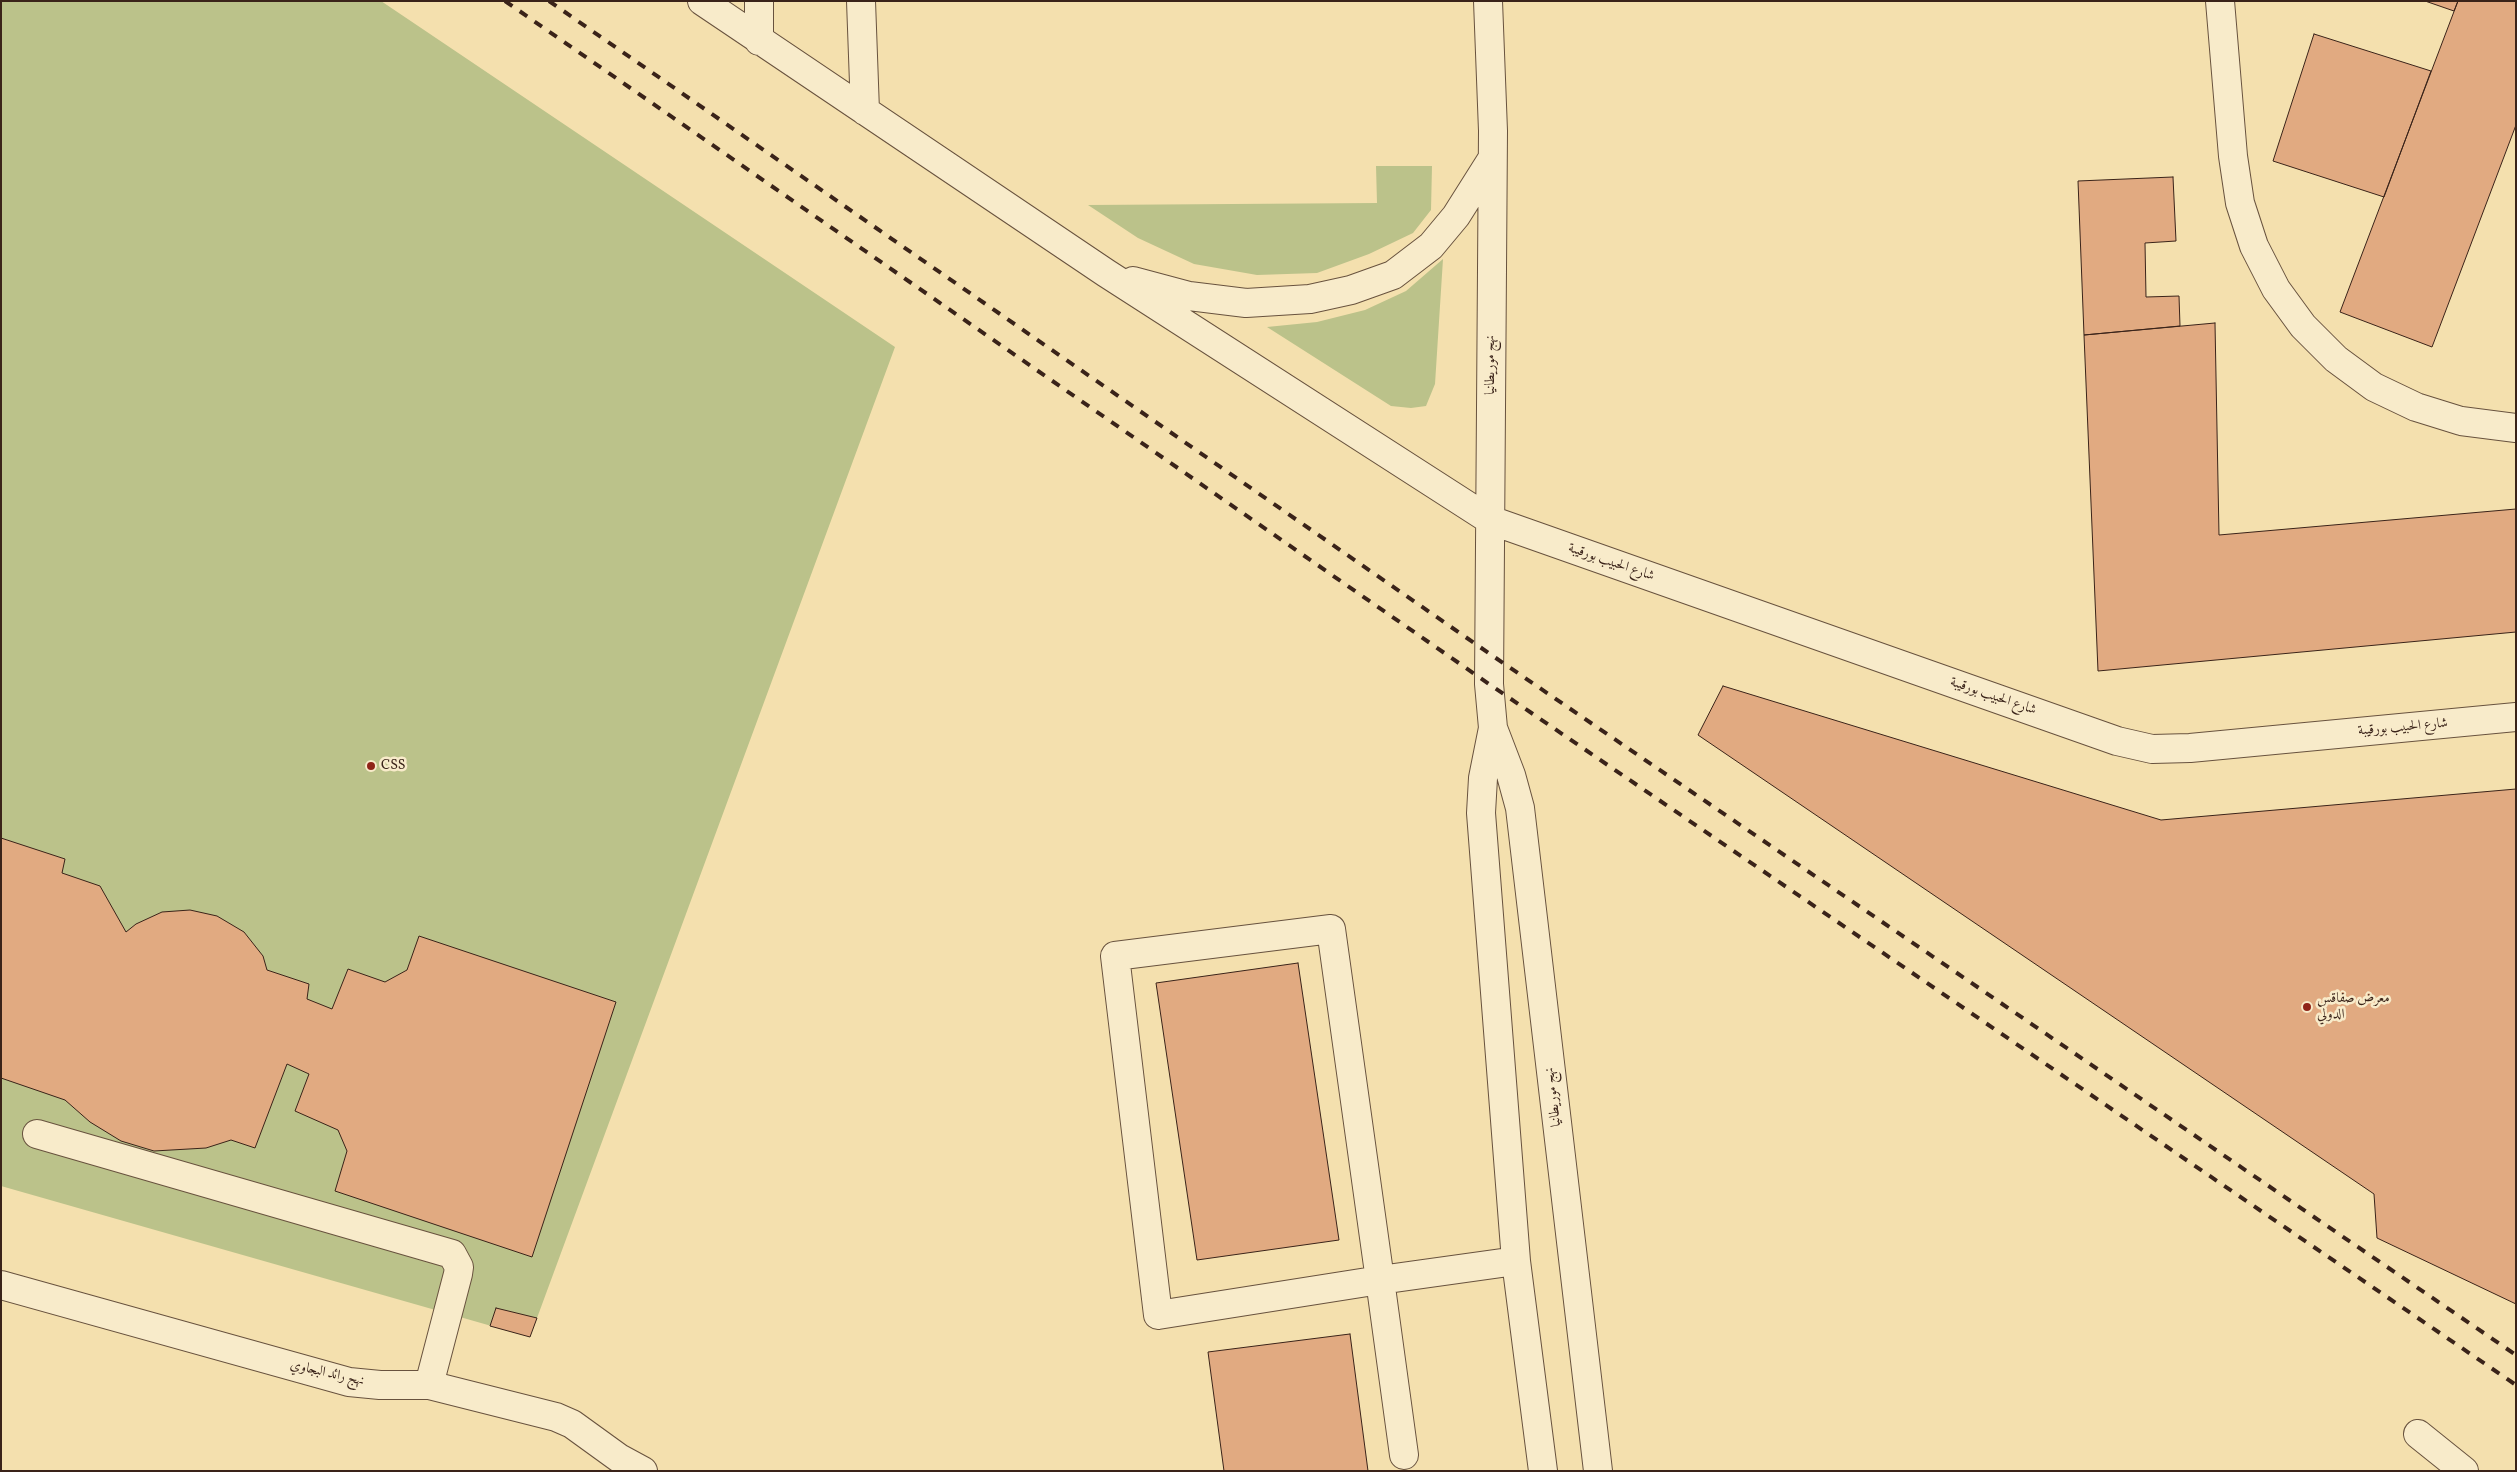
<!DOCTYPE html>
<meta charset="utf-8">
<style>
body{margin:0}
#map{position:relative;width:2517px;height:1472px;overflow:hidden;background:#f4e0ae;font-family:Vollkorn,serif}
canvas{display:block}
.frame{position:absolute;inset:0;border:2px solid #3a2319;pointer-events:none}
</style>
<div id="map">
<canvas width="2517" height="1472"></canvas>
<div class="frame"></div>
</div>
<script>
const g = document.querySelector('canvas').getContext('2d');
g.lineJoin = 'round';
function paint(path, color) { g.fillStyle = color; g.fill(path, 'evenodd'); }
const toPath = rows => new Path2D(rows.map(r => 'M' + r).join(''));
function stroke(path, color, width, dash) { g.strokeStyle = color; g.lineWidth = width; g.lineCap = dash ? 'butt' : 'round'; g.setLineDash(dash || []); g.stroke(path); }
function write(font, color, halo, rows, align = 'center') {
  g.font = font + ' Vollkorn,Amiri,serif'; g.lineWidth = 5; g.setLineDash([]); g.textBaseline = 'middle'; g.strokeStyle = halo; g.fillStyle = color; for (const [text, x, y, turn = 0] of rows) {
    g.save(); g.translate(x, y); g.rotate((+turn || 0) * Math.PI / 180); g.textAlign = isNaN(turn) ? turn : align; if (halo) g.strokeText(text, 0, 0); g.fillText(text, 0, 0); g.restore();
  }
}
paint(toPath([
 [1,1,381,1,895,347,530,1337,1,1186],
 [1376,166,1432,166,1431,210,1413,233,1369,254,1317,273,1257,275,1194,264,1138,238,1088,205,1377,203],
 [1443,259,1435,384,1426,406,1411,408,1391,406,1267,327,1317,322,1365,310,1406,291]
]), '#bbc28a');
const building = toPath([
 [2425,1,2458,1,2454,11,2425,1],
 [2458,1,2516,1,2516,125,2432,347,2340,312,2458,1],
 [2314,34,2431,71,2384,197,2273,161,2314,34],
 [2173,177,2176,241,2145,243,2146,297,2179,296,2180,326,2084,335,2078,181,2173,177],
 [2215,323,2219,535,2516,509,2516,632,2098,671,2084,335,2215,323],
 [1723,686,2161,820,2516,789,2516,1304,2377,1238,2374,1194,1698,735,1723,686],
 [1,838,65,859,62,873,100,886,126,932,136,924,162,912,190,910,217,916,244,932,263,956,267,970,309,984,307,999,332,1009,348,969,385,982,407,970,419,936,616,1002,532,1257,335,1191,347,1151,338,1130,295,1111,309,1074,287,1064,255,1148,231,1140,206,1148,154,1151,121,1141,90,1122,65,1100,1,1078,1,838],
 [1298,963,1339,1240,1197,1260,1156,983,1298,963],
 [496,1308,537,1318,530,1337,490,1326,496,1308],
 [1350,1334,1368,1471,1224,1471,1208,1352,1350,1334]
]);
paint(building, '#e1aa81');
stroke(building, '#3a2319', 1);
const minor = toPath([
 [702,1,1106,273,1490,520,2117,741,2152,749,2190,748,2516,717],
 [759,1,759,41],
 [861,1,865,111],
 [1488,1,1493,131,1489,684,1493,728,1483,778,1481,813,1516,1261,1543,1471],
 [2220,1,2233,156,2240,203,2254,246,2276,289,2303,326,2336,359,2374,387,2416,407,2461,421,2516,428],
 [1133,281,1189,296,1246,303,1310,299,1351,290,1393,275,1431,246,1456,216,1492,159],
 [1493,728,1511,775,1520,808,1598,1471],
 [37,1134,452,1254,459,1267,458,1274,429,1385],
 [1,1285,349,1382,380,1385,429,1385,556,1417,572,1424,619,1458,643,1471],
 [2418,1434,2464,1471],
 [1404,1455,1380,1280,1331,929,1115,956,1158,1315,1380,1280,1516,1261]
]);
stroke(minor, '#68523e', 30);
stroke(minor, '#f8ebca', 28);
stroke(toPath([
 [505,1,1489,684,2516,1385],
 [549,1,1490,654,2516,1355]
]), '#3a2319', 4, [9, 9]);
for (const [x, y, r, color] of [
 [371,766,5,"#8f2418"],
 [2307,1007,5,"#8f2418"]
]) { const dot = new Path2D(); dot.arc(x, y, r, 0, 2 * Math.PI); g.fillStyle = color; g.fill(dot); stroke(dot, '#f8ebca', 2); }
write('14px', '#3a2319', '#f8ebca', [
 ["نهج موريطانيا",1491,365,-90],
 ["شارع الحبيب بورقيبة",1611,563,19],
 ["شارع الحبيب بورقيبة",1993,697,19],
 ["شارع الحبيب بورقيبة",2403,728,-5],
 ["نهج موريطانيا",1554,1097,-97],
 ["نهج رائد البجاوي",327,1374,13]
]);
write('14px', '#3a2319', '#f8ebca', [
 ["CSS",381,766],
 ["معرض صفاقس",2317,999],
 ["الدولي",2317,1015]
], 'left');
</script>
